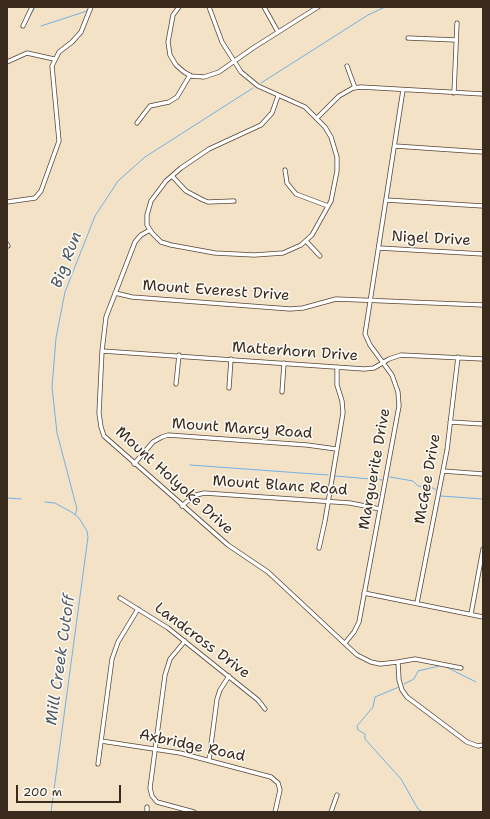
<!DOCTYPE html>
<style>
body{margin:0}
#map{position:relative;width:490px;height:819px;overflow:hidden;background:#f3e2c5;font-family:"Shantell Sans",sans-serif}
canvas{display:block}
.frame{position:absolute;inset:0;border:8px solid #3b2a1e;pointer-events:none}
.scale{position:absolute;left:16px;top:785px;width:105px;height:18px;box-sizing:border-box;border:2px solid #3b2a1e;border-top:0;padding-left:5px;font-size:12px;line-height:14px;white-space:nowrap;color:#3b2a1e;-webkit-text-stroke:3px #fdfcf7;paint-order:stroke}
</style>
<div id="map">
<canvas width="490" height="819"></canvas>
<div class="frame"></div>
<div class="scale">200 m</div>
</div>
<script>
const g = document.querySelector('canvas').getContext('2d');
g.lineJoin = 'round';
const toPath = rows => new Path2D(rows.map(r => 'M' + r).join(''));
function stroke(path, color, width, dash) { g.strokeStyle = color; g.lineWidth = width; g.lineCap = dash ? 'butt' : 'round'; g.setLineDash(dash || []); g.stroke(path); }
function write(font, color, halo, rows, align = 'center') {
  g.font = font + ' "Shantell Sans",sans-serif'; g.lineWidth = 3; g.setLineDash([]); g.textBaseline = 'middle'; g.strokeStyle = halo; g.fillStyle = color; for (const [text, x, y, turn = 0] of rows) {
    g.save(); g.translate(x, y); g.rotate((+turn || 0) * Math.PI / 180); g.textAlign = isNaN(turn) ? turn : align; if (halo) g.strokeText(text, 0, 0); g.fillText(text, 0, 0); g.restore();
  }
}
stroke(toPath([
 [29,18,35,7],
 [41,26,87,11],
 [261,83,368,15,385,7],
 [190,465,328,475],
 [335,476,383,480],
 [390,477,413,481,418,486,433,488,436,490],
 [441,496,483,499],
 [7,498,21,499],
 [45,502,55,503,73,513,79,518,87,531,88,537,51,812],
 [75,515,77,509,57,433,52,387,56,338,65,292,95,216,118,181,145,157,253,88],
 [446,667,476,682],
 [404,684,414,679,418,671,439,666],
 [399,687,375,697,373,707,357,726,358,730,365,734,365,739,401,779,418,809,423,812]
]), '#72b1e5', 1);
const street = toPath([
 [179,7,173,15,168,42,170,55,176,65,184,72,191,76,204,77,219,72,253,48,318,7],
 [209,7,222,42,241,72,258,86,305,107,325,127,331,137,337,157,337,171,331,201,312,235,301,245,283,253,254,255,215,253,171,245,161,242,152,233,147,225,147,215,151,201,166,181,181,168,209,149,261,125,272,113,278,96],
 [264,7,278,32],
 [23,26,32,7],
 [408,38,456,40],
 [7,62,27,53,54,59],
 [347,66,355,88],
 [454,93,457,23],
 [317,118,339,96,353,88,361,87,483,94],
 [137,123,150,106,169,102,177,97,190,75],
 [395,146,483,152],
 [285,170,287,183,296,194,328,206],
 [172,176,186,191,203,200,208,202,234,201],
 [386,200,483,206],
 [7,202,35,198,41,191,59,141,52,66,59,52,72,42,81,32,91,7],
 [150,230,141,235,135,242,106,317,102,351,99,413,101,427,104,436,228,545,268,572,357,655,371,662,380,664,398,662,399,680,402,690,407,697,467,742,478,746,483,745],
 [306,241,320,256],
 [7,244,8,246],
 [379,248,483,254],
 [115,293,132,297,290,309,303,308,336,299,483,305],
 [102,351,364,369,374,368,389,359,401,355,483,359],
 [176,384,179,355],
 [229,388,231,359],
 [282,392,284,363],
 [450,422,483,424],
 [134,464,153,442,162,437,168,435,307,445,336,449],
 [443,471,483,474],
 [182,506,193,496,204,493,350,503,380,509],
 [319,548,325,521,343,413,342,401,337,385,337,367],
 [364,593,483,617],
 [120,598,168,628,258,700,265,709],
 [417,603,447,450,458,357],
 [471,614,483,549],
 [185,641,170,659,165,675,150,788,152,796,157,802,194,812],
 [345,643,354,632,359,622,399,406,398,392,392,375,370,345,365,334,403,90],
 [398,662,415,659,461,668],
 [101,741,180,753,271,777,278,783,280,790,275,812],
 [209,760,217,699,220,690,229,676],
 [98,764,112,659,118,642,138,609],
 [147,812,147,807],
 [331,812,337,795]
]);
stroke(street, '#574637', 5);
stroke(street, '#fff', 3.5);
write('15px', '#3b2a1e', '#fdfcf7', [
 ["Nigel Drive",431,239,3],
 ["Mount Everest Drive",216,291,4],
 ["Matterhorn Drive",295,352,4],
 ["Mount Marcy Road",242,429,4],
 ["Marguerite Drive",375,469,-80],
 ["McGee Drive",428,479,-80],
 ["Mount Holyoke Drive",174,481,42],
 ["Mount Blanc Road",280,486,4],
 ["Landcross Drive",202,641,37],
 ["Axbridge Road",192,746,12]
]);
write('italic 16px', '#4e5964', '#fdfcf7', [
 ["Big Run",67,260,-69],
 ["Mill Creek Cutoff",61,660,-82]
]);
</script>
